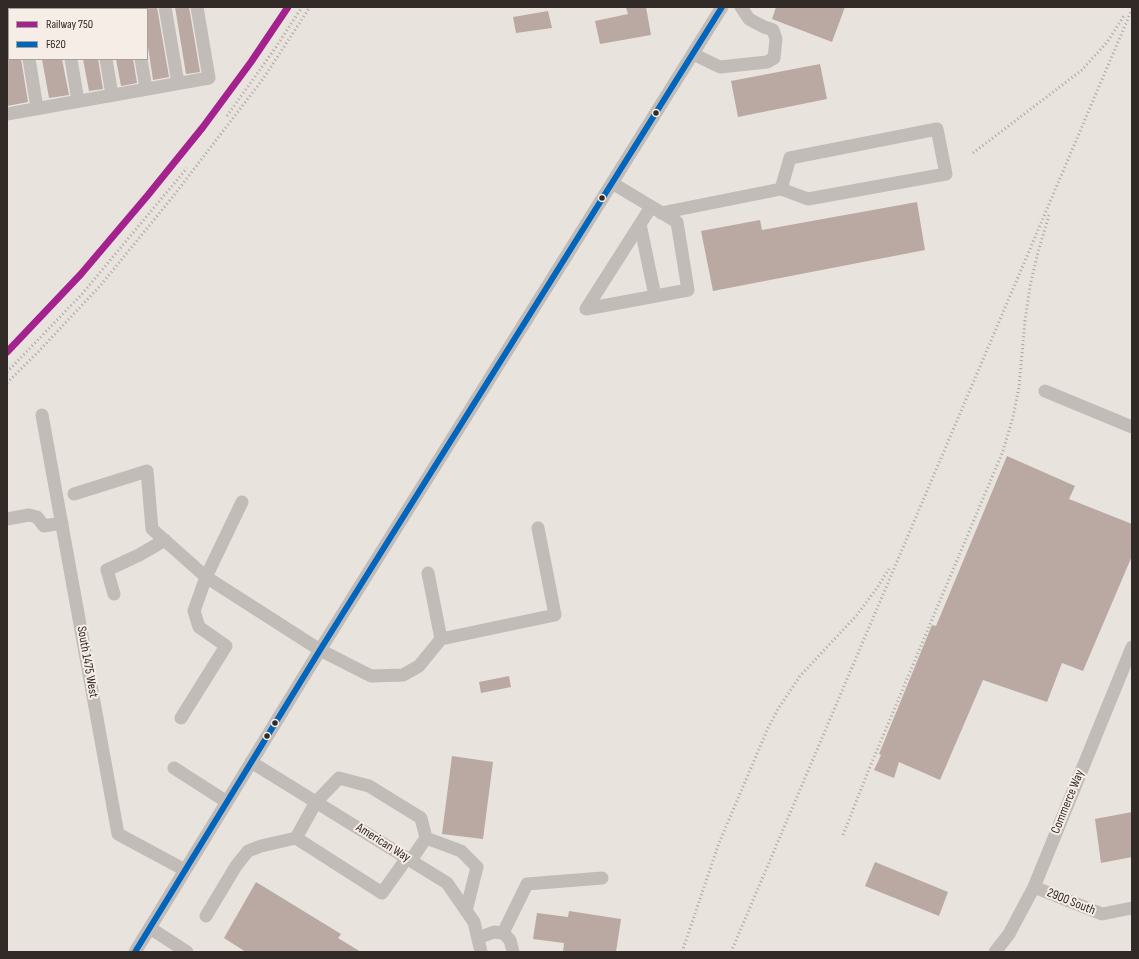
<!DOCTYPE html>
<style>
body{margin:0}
#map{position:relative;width:1139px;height:959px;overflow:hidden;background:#e9e3de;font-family:"Sofia Sans Condensed",sans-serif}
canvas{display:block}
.frame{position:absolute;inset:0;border:8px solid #312a27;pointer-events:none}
.legend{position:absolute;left:8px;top:8px;width:140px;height:52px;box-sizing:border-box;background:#f6ede6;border:1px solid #a79f9a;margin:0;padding:5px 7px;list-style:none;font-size:12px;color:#312a27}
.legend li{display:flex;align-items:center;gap:8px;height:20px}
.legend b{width:20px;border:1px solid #a79f9a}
</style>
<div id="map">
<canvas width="1139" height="959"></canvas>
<div class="frame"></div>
<ul class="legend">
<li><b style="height:5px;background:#a4228e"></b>Railway 750</li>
<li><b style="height:5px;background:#0065bd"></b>F620</li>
</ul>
</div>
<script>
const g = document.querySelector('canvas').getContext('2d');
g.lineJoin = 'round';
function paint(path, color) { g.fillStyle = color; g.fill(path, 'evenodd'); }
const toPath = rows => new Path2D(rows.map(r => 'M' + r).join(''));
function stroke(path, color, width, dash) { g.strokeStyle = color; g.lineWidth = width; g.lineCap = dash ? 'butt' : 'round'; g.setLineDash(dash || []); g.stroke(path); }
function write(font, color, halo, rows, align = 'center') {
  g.font = font + ' "Sofia Sans Condensed",sans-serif'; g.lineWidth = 4; g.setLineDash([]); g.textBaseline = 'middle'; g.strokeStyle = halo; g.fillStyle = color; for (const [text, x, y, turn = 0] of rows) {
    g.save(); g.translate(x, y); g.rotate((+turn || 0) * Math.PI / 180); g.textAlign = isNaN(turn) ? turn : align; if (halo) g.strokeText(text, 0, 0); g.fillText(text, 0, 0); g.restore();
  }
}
paint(toPath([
 [147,7,157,7,169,77,153,80,147,40],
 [175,7,189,7,200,72,186,74],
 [626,7,646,7,651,35,600,44,595,21,628,14],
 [776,7,845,7,832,42,772,19],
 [548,11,552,28,516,33,513,17],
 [7,59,21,59,28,102,7,106],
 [42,59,62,59,69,95,49,98],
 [83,59,98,59,103,89,89,91],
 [116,59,133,59,137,83,121,86],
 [820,64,827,99,738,117,731,81],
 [917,202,925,250,713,291,701,231,760,220,762,230],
 [1007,456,1075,486,1069,499,1132,524,1132,556,1083,671,1062,663,1047,702,983,680,940,780,899,762,894,778,874,770,881,755,879,754,932,625,936,626],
 [509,676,511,687,481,693,479,682],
 [452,756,493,762,483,839,442,834],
 [1132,812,1132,857,1101,863,1095,819],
 [875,862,948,892,939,916,865,886],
 [256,882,341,934,338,938,361,952,246,952,224,938],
 [569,911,621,919,616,952,563,952,564,943,533,939,537,913,568,917]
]), '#baa8a3');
stroke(toPath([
 [20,7,21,9],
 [62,7,62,9],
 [97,7,98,9],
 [132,7,132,9],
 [165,7,178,83],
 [7,20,9,20],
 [693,54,720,67,767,62,774,58,776,39,773,30,764,27,749,19,741,7],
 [29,59,37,108],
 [71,59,78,101],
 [106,59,112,95],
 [141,59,146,89],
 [7,114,209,78,197,7],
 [612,183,677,222,688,290,586,309,651,207],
 [661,213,781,189,808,199,946,174,937,129,790,158,781,189],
 [640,224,655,296],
 [1045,391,1132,427],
 [42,415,118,834,185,870],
 [74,494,147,471,152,529,206,577,320,650,371,676,403,675,419,666,441,639,428,573],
 [7,519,29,515,37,517,44,526,62,523],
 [114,594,107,570,139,555,165,540],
 [441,639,555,615,538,528],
 [181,718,226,646,199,627,194,611,206,577,242,502],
 [251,762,447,883,474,922,481,952],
 [174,768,227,802],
 [426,838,461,851,477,867,466,911],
 [407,858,382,893,296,838,316,802,339,778,369,786,421,818,426,838,411,860],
 [1034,887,1102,914,1132,908],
 [206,916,236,866,248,851,261,846,296,838],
 [150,928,187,952],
 [503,933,527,884,602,878],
 [478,938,494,932,503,933,510,940,513,952],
 [135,952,320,650,722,7],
 [995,952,1009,934,1034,887,1132,647]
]), '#c1bcb8', 13);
stroke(toPath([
 [227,116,276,47,302,7],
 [973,153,1082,70,1108,41,1125,14],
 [7,372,82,294,187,168],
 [7,383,38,352,100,286,171,199,263,79,310,7],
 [843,835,867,774,1003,451,1013,417,1019,387,1025,321,1030,286,1038,252,1049,215],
 [682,952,719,843,768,728,778,709,800,676,857,615,877,588,889,569],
 [731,952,1132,9]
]), '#a9a5a2', 3, [1, 3]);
stroke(toPath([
 [135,952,320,650,722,7]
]), '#0065bd', 6);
stroke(toPath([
 [7,352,81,274,148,195,203,127,251,62,288,7]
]), '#a4228e', 7);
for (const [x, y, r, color] of [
 [656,113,3.5,"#312a27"],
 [602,198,3.5,"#312a27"],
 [275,723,3.5,"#312a27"],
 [267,736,3.5,"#312a27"]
]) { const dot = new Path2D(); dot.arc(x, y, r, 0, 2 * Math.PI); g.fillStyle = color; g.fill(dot); stroke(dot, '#f6ede6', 1.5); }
write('13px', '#312a27', '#f6ede6', [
 ["South 1475 West",87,662,80],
 ["Commerce Way",1068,802,-68],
 ["American Way",383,843,32],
 ["2900 South",1071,902,22]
]);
</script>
